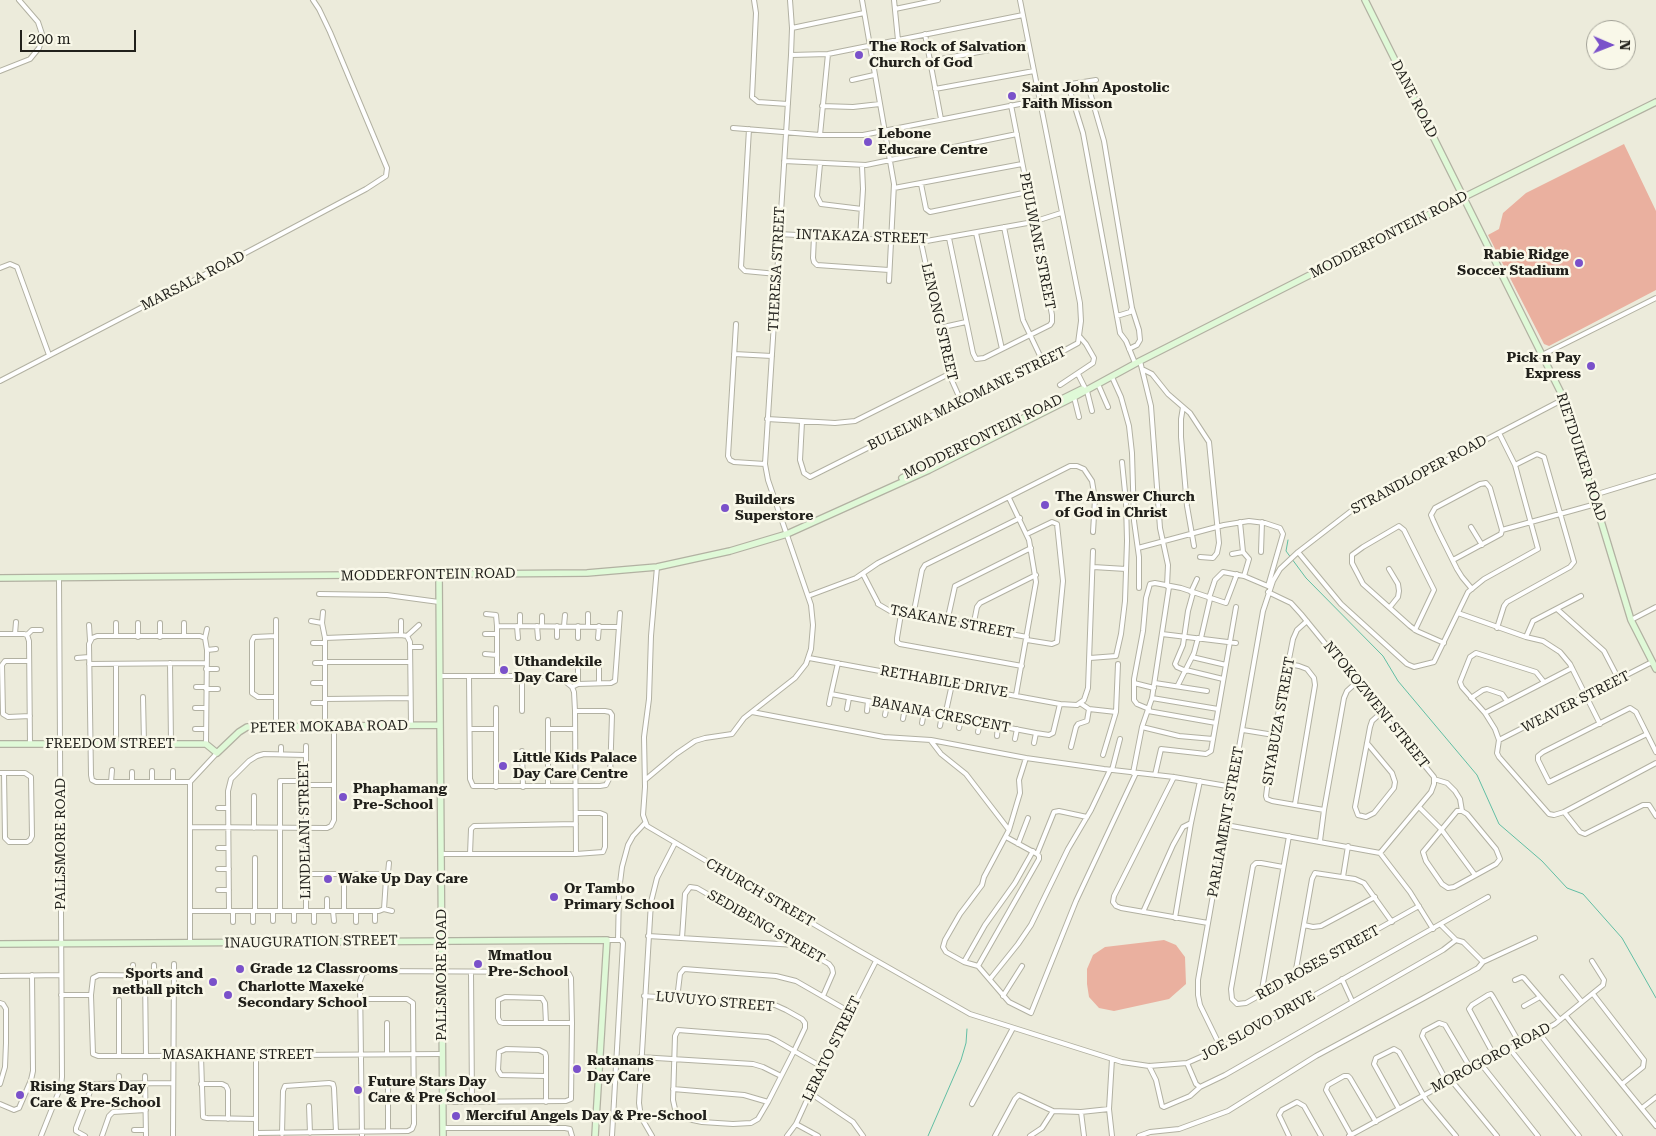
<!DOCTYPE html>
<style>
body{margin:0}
#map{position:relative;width:1656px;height:1136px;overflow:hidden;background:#ecebdb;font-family:"Roboto Serif",serif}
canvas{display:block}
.north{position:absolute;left:1586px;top:20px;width:50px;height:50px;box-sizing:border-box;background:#f9f8e9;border:1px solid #a3a297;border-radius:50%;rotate:91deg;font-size:14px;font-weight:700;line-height:20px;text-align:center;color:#21201b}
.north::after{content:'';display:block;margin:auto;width:18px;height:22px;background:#7a51ca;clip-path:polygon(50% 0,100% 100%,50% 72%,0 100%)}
.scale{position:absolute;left:20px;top:30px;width:116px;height:22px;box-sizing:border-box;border:2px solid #21201b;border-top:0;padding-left:6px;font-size:15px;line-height:18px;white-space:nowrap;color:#21201b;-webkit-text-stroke:4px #f9f8e9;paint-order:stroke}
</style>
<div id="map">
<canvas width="1656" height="1136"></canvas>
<div class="north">N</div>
<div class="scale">200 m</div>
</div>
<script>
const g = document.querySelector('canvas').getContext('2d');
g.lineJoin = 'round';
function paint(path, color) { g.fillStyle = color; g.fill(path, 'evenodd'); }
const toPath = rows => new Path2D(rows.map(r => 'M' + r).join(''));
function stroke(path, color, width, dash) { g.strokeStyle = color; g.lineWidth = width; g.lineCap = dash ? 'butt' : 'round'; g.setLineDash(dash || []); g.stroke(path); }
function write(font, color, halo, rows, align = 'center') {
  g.font = font + ' "Roboto Serif",serif'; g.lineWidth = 5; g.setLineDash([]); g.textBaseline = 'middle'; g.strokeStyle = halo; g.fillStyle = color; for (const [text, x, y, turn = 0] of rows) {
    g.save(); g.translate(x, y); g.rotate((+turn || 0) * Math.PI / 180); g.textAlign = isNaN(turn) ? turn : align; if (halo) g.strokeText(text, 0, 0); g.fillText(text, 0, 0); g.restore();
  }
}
paint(toPath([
 [1624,144,1656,211,1656,290,1549,346,1544,344,1488,235,1499,229,1503,213,1526,193],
 [1164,940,1176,945,1185,957,1186,984,1169,999,1114,1011,1099,1008,1089,997,1087,984,1087,969,1093,955,1105,947]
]), '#eab09f');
stroke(toPath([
 [1288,540,1286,551,1306,578,1383,656,1398,681,1477,775,1499,824,1542,861,1567,888,1583,894,1622,938,1656,998],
 [928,1136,961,1060,966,1043,967,1029]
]), '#61bea4', 1);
const street = toPath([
 [754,0,756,13,752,97,758,102,788,104],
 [862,0,894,184,889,281],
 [894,0,898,40],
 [895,9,938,0],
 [792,28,864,13],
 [925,34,941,119],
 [791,55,828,54,1023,15],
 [930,61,1028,43],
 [0,71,30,59,39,48,41,41,42,34,38,22,19,0],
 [852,80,874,75],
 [1096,80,1071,84,1069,88,1083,133,1120,333,1126,341,1135,363],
 [1087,82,1104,141,1132,308,1130,312,1117,316],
 [935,89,1034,71],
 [822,106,853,107,880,104],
 [733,128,820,135,863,135,1040,100],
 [749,129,741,267,745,271,777,274],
 [820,135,828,54],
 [784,161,866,165,1017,134],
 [820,164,817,196,821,204,862,209],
 [921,184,926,209,930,212,1028,192],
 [894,188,1022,164],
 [1004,227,1023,320,1043,362],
 [976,233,1002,349],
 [779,234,921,242,1033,222,1061,213],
 [814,236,813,258,814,262,817,265,889,270],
 [949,238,973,353,976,359,984,358,1050,325,1052,322,1052,315,1011,105],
 [860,239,863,189,862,166],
 [921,242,949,374,961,401],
 [0,268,10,264,17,267,49,355],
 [736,324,728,456,730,460,734,462,765,464],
 [939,328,966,322],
 [1129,349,1137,345,1140,340,1139,330,1132,308],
 [734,354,772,356],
 [1542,355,1656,298],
 [1140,361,1151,406,1160,528,1168,565,1167,586],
 [1142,369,1152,374,1168,394,1190,413,1209,442,1219,543,1217,553,1213,558,1200,557],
 [1078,374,1085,388],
 [1112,377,1121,397,1129,426,1132,453,1134,521,1139,557,1139,588],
 [0,381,187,284,366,189,386,176,387,168,330,32,319,9,313,0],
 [1098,384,1108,407],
 [1060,385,1093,363,1094,358,1086,344,1080,337],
 [1087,391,1092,411],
 [1074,397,1079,417],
 [1183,407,1181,419,1181,437,1187,506,1194,546],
 [767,419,835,423,855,421,949,374],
 [802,422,800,460,804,473,810,477,961,401,1043,362,1078,343,1081,321,1080,303,1020,0],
 [1594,495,1656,476],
 [1009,498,1029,540,1036,582,1016,695],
 [1240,522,1243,552,1249,559,1244,576],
 [1471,527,1482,545],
 [1502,530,1596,504],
 [1027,534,1052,522,1057,524,1063,581,1057,642,1052,644,1027,640],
 [1138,548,1224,525,1249,521,1265,523,1280,528,1283,534,1268,586],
 [1261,552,1262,522],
 [1298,552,1341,604,1407,664,1414,667,1434,662,1468,592,1484,579,1538,549,1515,465,1499,433],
 [1232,554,1243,552],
 [1453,560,1501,534,1502,530,1490,488,1486,483,1480,484,1435,508,1431,515,1433,520,1438,531,1457,569,1462,577,1472,589],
 [657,567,651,636,649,699,644,737,645,787,643,815,647,826,856,949,970,1014,1122,1062,1149,1066,1187,1063,1221,1048,1488,897],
 [1093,567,1126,569],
 [1389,569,1398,584,1399,591,1398,597,1390,607],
 [863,574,878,603],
 [1191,592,1197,579],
 [1268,592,1291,603,1301,614,1434,777,1434,784,1431,792,1380,853],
 [319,594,387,595,439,602],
 [808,596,856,578,878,563,1070,466,1077,466,1084,469,1092,481,1095,499,1093,532],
 [1209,598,1215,580,1223,572,1244,576,1270,587],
 [878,604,890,611,901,614,1027,637],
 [1557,609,1604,651,1619,680],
 [323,612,322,623,325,638],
 [1458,613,1526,637,1543,641,1560,652,1570,664,1600,724],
 [486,614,496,615,497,626],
 [901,614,897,638,897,642,900,644,1022,666],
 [542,616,542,626],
 [913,616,922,570,925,565,1020,518],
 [1631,620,1656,607],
 [311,621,322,623],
 [1307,621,1297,630,1293,639,1274,735,1266,796,1267,799,1272,801,1324,810],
 [947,622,955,586,1031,548],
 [89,625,90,640],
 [517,626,518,638],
 [520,626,520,615],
 [537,626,538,638],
 [557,626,557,637],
 [564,626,565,615],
 [588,626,588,614],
 [973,627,977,607,980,603,1036,575],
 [1497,628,1504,606,1507,602,1570,567,1574,562,1544,457,1537,454,1515,465],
 [1415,630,1434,590,1404,530,1399,526,1363,547,1352,555,1352,563,1363,584,1410,626,1414,629,1415,630,1419,632,1444,643],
 [0,634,24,634,27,635],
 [15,634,16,622],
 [485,634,497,634],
 [1162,634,1236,643],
 [27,635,29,641,30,744],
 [27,635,32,630,41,630],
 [401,635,401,621],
 [116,636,116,623],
 [184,636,184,623],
 [407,636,419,625],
 [138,637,138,623],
 [160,637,160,623],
 [1526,637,1533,621,1581,596],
 [578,638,578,626],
 [598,638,599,626],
 [1201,638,1210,599],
 [313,643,324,643],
 [410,647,421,647],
 [207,650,216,649],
 [485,654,497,655],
 [1192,657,1226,665],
 [77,658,89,657],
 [809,658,1060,704,1077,705,1084,700,1088,688,1093,551],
 [1090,658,1116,656,1121,634,1125,601,1127,541,1126,502,1122,462],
 [29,661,5,661,2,665,3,714,8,717,30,716],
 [325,662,410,662],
 [170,663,171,743],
 [315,663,325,663],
 [838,663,831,694,1036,733,1049,735,1053,733,1060,704],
 [89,664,206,663],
 [116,664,116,744],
 [578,664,578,684],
 [1289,664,1299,666,1307,669,1314,678,1315,685,1295,804],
 [206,669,217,669],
 [1186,670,1223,679],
 [1186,671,1177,667,1175,664,1183,645,1188,611,1193,593],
 [440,676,550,676,562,679,572,687,574,692,575,711,576,854],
 [469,676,470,779,473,786,600,786,606,785,610,777,612,715,610,712,605,711,575,711],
 [497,676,497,626,619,627],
 [1544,682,1536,672,1476,653,1470,657,1460,682,1462,687,1485,713,1495,729,1499,740,1497,753,1499,757,1549,814,1554,815,1564,812,1656,763],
 [313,683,325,683],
 [599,683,599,664],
 [1134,683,1154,688],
 [1155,683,1207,691],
 [1178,685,1194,653,1198,638],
 [196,687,206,687],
 [572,687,578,684,611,683,615,681,620,613],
 [206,689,218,689],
 [143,697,144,743],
 [276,697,258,697,252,693,252,641,254,637,276,636],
 [1152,698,1218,709],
 [1471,698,1483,690,1487,689,1502,694,1507,701],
 [325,699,410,698],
 [313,703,325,703],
 [1080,703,1089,709,1116,712],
 [829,704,831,694],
 [195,708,206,708],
 [847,709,849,698],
 [1149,709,1137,704,1134,700,1134,679,1143,631,1146,598,1150,584,1155,583,1181,588,1226,603,1237,574],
 [522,711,522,676],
 [867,711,868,701],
 [1148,711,1216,723],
 [752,712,884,737,931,740,1026,758,1104,769,1174,777,1233,787],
 [1485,713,1572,668],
 [885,715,887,705],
 [945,716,952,684],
 [903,719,905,708],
 [548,720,548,729],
 [922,723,924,712],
 [940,726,942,715],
 [276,727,276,620],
 [325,727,325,638,401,635,407,636,410,642,411,725],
 [1142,727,1179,736,1213,739],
 [959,728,961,719],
 [195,729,206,729],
 [470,729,496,729,496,787],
 [496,729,496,708],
 [1243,730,1274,735],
 [978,732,980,722],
 [1647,734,1549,782,1538,760,1538,756,1543,752,1630,708,1636,712,1656,752],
 [997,736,998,725],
 [1015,739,1017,729],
 [1499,740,1652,662],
 [931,741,941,754,966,774,1009,830,984,877,982,885,960,914,945,940,943,947,946,952,964,962,985,925,1015,883,1033,851],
 [1034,743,1036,733],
 [1367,743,1392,773,1395,782,1394,788,1374,813,1366,817,1358,815,1355,807,1370,727,1372,721,1382,712],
 [206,744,207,650,205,638,207,629],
 [306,746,306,911],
 [281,747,281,754],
 [1071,747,1076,727,1078,724,1087,721,1089,709],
 [522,751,523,787],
 [1103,755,1116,712,1118,664],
 [1112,770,1120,739],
 [152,771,152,782],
 [0,773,25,773,31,777,32,836,30,840,27,842,9,842,5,838,4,773],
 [1133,773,1142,727,1152,698,1169,587],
 [1155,775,1161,749,1206,754,1211,751,1236,607],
 [1174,777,1114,896,1113,902,1116,906,1121,908,1208,923],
 [1434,779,1447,783,1455,791,1460,799,1462,811],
 [645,780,676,754,695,741,705,738,732,734,744,718,795,678,806,664,811,649,813,625,811,605,768,480,765,464,791,55,792,28,790,0],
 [111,782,112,770],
 [132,782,132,772],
 [173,782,173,771],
 [190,782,96,782,92,780,91,775,89,644,92,638,97,636,200,636,205,638],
 [306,785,334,785],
 [548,786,548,729,575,729],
 [254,796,254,828],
 [1419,807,1441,829,1475,875],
 [218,808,228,808],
 [1457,811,1462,811,1467,814,1496,849,1500,859,1496,864,1454,887,1448,888,1442,884,1426,861,1423,852,1457,811],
 [1564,812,1580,832,1585,834,1643,805,1649,805,1656,816],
 [1226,825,1380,853,1410,892,1433,929],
 [190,827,327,828,331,826,334,820,334,727],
 [1009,830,1020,793,1019,780,1026,758],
 [1006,837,1037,854,1054,812,1059,811,1087,817],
 [1320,841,1324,810,1344,698,1347,691,1357,682],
 [1018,844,1028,818],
 [218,848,228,848],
 [441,854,576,854,603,852,605,847,605,815,600,813,576,813],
 [470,854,471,829,474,826,576,824],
 [255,858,255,911],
 [1283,867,1261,863,1256,863,1253,866,1231,989,1232,999,1237,1004,1246,1003,1419,906],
 [218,869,229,869],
 [307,874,383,874,386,879,384,909],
 [344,874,344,911],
 [385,876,388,873,389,863],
 [1343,877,1348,846],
 [218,890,229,890],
 [190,911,379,911,384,909,392,911],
 [229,911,228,791,231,779,249,761,257,756,264,754,306,755],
 [233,911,233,922],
 [253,911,253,922],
 [273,911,273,921],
 [280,911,280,781,306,781],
 [294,911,294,921],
 [314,911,314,922],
 [327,911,327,899],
 [333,911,334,921],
 [375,911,375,921],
 [1143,912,1173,845,1183,827,1191,823],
 [1175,918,1191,823,1200,781],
 [356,922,356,911],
 [1304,925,1313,927,1321,926,1375,897],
 [648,936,796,945],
 [682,938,685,894,690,887,697,888,829,964,832,968,833,973,823,996],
 [607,940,621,940,623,943,612,1136],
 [618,940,619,891,622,867,628,845,633,836,645,823],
 [1456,940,1463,942,1483,962],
 [190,943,190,782,217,753],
 [964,962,978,966,1009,1002,1031,1013,1076,901,1136,773],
 [133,965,133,975],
 [154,965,154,975],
 [978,966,1039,859,1039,856,1037,854],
 [471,972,472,1102],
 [145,975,146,1056],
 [1295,975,1312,879,1315,873,1355,879,1364,883,1392,922],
 [0,976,61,975],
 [174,976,99,975,93,978,91,995,93,1054,98,1056,146,1056,443,1054],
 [1562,977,1582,1002],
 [990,979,1018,944,1031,925,1068,849,1091,810,1110,770],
 [1342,979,1352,1001],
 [1515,980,1522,977,1524,978,1560,1020],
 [1593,994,1644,1060,1643,1067,1622,1084],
 [61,995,91,995],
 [1261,995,1289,836],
 [644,996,775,1005,786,1010,802,1019,805,1023,805,1028,794,1051,768,1102,758,1119,751,1123,733,1124,702,1122,683,1118,675,1109,673,1100,675,1036,678,1030,768,1037,775,1040,794,1051,822,1067],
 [1003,996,1022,966],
 [677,999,680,974,684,969,776,976,796,981,850,1012],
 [0,1003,3,1004,6,1009,6,1043,5,1067,0,1084],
 [1524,1006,1540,997],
 [1566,1016,1656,1126],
 [387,1023,387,1054],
 [546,1023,545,1003,542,998,505,997,498,1000,498,1018,500,1022,503,1023,572,1023],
 [1539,1033,1620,1136],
 [1221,1048,1200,1005,1198,995,1198,980,1263,611,1273,581,1280,569,1298,552,1355,508,1564,399],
 [1510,1049,1579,1136],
 [119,1056,119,1000],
 [201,1056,203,1117,207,1118,256,1119],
 [640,1057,753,1064,763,1067,781,1076],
 [1495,1057,1469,1009,1472,1005,1488,995,1491,994,1493,997,1520,1044],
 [1187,1063,1196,1084,1200,1087],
 [1481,1064,1538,1136],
 [1149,1066,1156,1080,1162,1106,1164,1107,1190,1096,1200,1087,1225,1075,1443,950,1456,940,1441,925],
 [145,1076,146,1136],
 [545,1076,501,1075,498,1070,499,1052,506,1049,539,1050,545,1053,546,1056,546,1102],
 [1451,1080,1497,1136],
 [1447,1082,1422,1036,1424,1031,1439,1023,1445,1025,1471,1069],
 [119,1083,119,1076],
 [201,1084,222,1084,226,1086,228,1090,228,1119],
 [673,1089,744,1095,768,1102],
 [810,1093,853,1122,863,1136],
 [0,1104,14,1110,19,1108,31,1080,33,1071,32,975],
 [972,1104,1013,1028],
 [309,1106,310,1133],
 [1642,1108,1656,1097],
 [1399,1109,1374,1064,1376,1058,1394,1049,1399,1052,1426,1100,1456,1136],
 [1081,1112,1084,1136],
 [796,1124,818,1136],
 [443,1128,565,1128,570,1129,572,1136],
 [134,1130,146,1130],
 [388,1131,388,1086],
 [256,1133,408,1131,412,1129,414,1124,413,1003,407,999,361,999],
 [282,1134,283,1091,285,1086,329,1083,333,1084,334,1088,336,1132],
 [1351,1135,1326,1090,1328,1085,1344,1076,1348,1076,1350,1078,1376,1122],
 [41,1136,61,1086,62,1077,59,578],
 [85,1136,76,1131,76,1128,93,1084,173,1083],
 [102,1136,109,1116,113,1112,146,1110],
 [173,1136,174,964],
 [256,1136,256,1056],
 [362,1136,360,981,363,973,370,971,562,972,569,974,571,978,572,1023,571,1099,566,1101,443,1102],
 [652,1136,641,1117,639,1103,651,902,657,878,675,843],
 [787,1136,796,1124,822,1067,876,961],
 [995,1136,1015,1099,1019,1095,1053,1111,1081,1112,1109,1109],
 [1030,1136,1042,1128,1053,1111],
 [1112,1136,1109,1109,1112,1059],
 [1139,1136,1150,1132,1179,1129,1228,1111,1316,1056,1422,999,1478,968,1483,962,1535,938],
 [1289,1136,1279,1115,1282,1110,1297,1102,1304,1106,1321,1136],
 [1349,1136,1555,1024,1603,985,1604,980,1592,961]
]);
const secondary = toPath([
 [1365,0,1564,399,1631,620,1656,669],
 [902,478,1082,389],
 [439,574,443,1136],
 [0,578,587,573,657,567,730,551,787,534,929,470,1074,397,1140,361,1444,207,1656,102],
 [0,744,206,744,217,753,239,732,247,727,440,725],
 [0,944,607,940,595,1136]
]);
stroke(street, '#b2b1a2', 6);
stroke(secondary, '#b2b1a2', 8);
stroke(street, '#fff', 4);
stroke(secondary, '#dff9d7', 5.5);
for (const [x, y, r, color] of [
 [859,55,5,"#7a51ca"],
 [1012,96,5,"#7a51ca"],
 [868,142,5,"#7a51ca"],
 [1579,263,5,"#7a51ca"],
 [1591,366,5,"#7a51ca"],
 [1045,505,5,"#7a51ca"],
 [725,508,5,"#7a51ca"],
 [504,670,5,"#7a51ca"],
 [503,766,5,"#7a51ca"],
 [343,797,5,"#7a51ca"],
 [328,879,5,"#7a51ca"],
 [554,897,5,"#7a51ca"],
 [478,964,5,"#7a51ca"],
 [240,969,5,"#7a51ca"],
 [213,982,5,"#7a51ca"],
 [228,995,5,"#7a51ca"],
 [577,1069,5,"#7a51ca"],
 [358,1090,5,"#7a51ca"],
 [20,1095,5,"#7a51ca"],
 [456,1116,5,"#7a51ca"]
]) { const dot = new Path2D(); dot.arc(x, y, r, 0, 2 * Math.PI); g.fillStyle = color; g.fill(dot); stroke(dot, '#f9f8e9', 2); }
write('bold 14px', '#21201b', '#f9f8e9', [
 ["The Rock of Salvation",869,47],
 ["Church of God",869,63],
 ["Saint John Apostolic",1022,88],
 ["Faith Misson",1022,104],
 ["Lebone",878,134],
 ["Educare Centre",878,150],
 ["Rabie Ridge",1569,255,"right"],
 ["Soccer Stadium",1569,271,"right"],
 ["Pick n Pay",1581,358,"right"],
 ["Express",1581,374,"right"],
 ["The Answer Church",1055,497],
 ["of God in Christ",1055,513],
 ["Builders",735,500],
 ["Superstore",735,516],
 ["Uthandekile",514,662],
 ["Day Care",514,678],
 ["Little Kids Palace",513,758],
 ["Day Care Centre",513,774],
 ["Phaphamang",353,789],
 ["Pre-School",353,805],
 ["Wake Up Day Care",338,879],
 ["Or Tambo",564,889],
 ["Primary School",564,905],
 ["Mmatlou",488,956],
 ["Pre-School",488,972],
 ["Grade 12 Classrooms",250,969],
 ["Sports and",203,974,"right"],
 ["netball pitch",203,990,"right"],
 ["Charlotte Maxeke",238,987],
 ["Secondary School",238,1003],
 ["Ratanans",587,1061],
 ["Day Care",587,1077],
 ["Future Stars Day",368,1082],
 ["Care & Pre School",368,1098],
 ["Rising Stars Day",30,1087],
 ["Care & Pre-School",30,1103],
 ["Merciful Angels Day & Pre-School",466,1116]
], 'left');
write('14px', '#21201b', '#f9f8e9', [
 ["DANE ROAD",1414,99,63],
 ["MODDERFONTEIN ROAD",1389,235,-27],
 ["INTAKAZA STREET",862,237,2],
 ["PEULWANE STREET",1037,241,79],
 ["THERESA STREET",777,269,-87],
 ["MARSALA ROAD",193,281,-27],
 ["LENONG STREET",939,322,77],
 ["BULELWA MAKOMANE STREET",967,399,-26],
 ["MODDERFONTEIN ROAD",983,437,-26],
 ["RIETDUIKER ROAD",1581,457,72],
 ["STRANDLOPER ROAD",1419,475,-28],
 ["MODDERFONTEIN ROAD",428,575,-1],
 ["TSAKANE STREET",952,622,11],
 ["RETHABILE DRIVE",944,682,10],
 ["WEAVER STREET",1576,702,-27],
 ["NTOKOZWENI STREET",1376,705,51],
 ["BANANA CRESCENT",941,715,11],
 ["SIYABUZA STREET",1279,721,-80],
 ["PETER MOKABA ROAD",329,727,-1],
 ["FREEDOM STREET",110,744],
 ["PARLIAMENT STREET",1226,822,-80],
 ["LINDELANI STREET",305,830,-91],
 ["PALLSMORE ROAD",61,844,-90],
 ["CHURCH STREET",760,893,30],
 ["SEDIBENG STREET",766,927,30],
 ["INAUGURATION STREET",311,942,-1],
 ["RED ROSES STREET",1318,963,-29],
 ["PALLSMORE ROAD",442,975,-90],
 ["LUVUYO STREET",715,1002,5],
 ["JOE SLOVO DRIVE",1258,1026,-29],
 ["LERATO STREET",832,1049,-64],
 ["MASAKHANE STREET",238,1055],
 ["MOROGORO ROAD",1491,1058,-28]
]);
</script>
